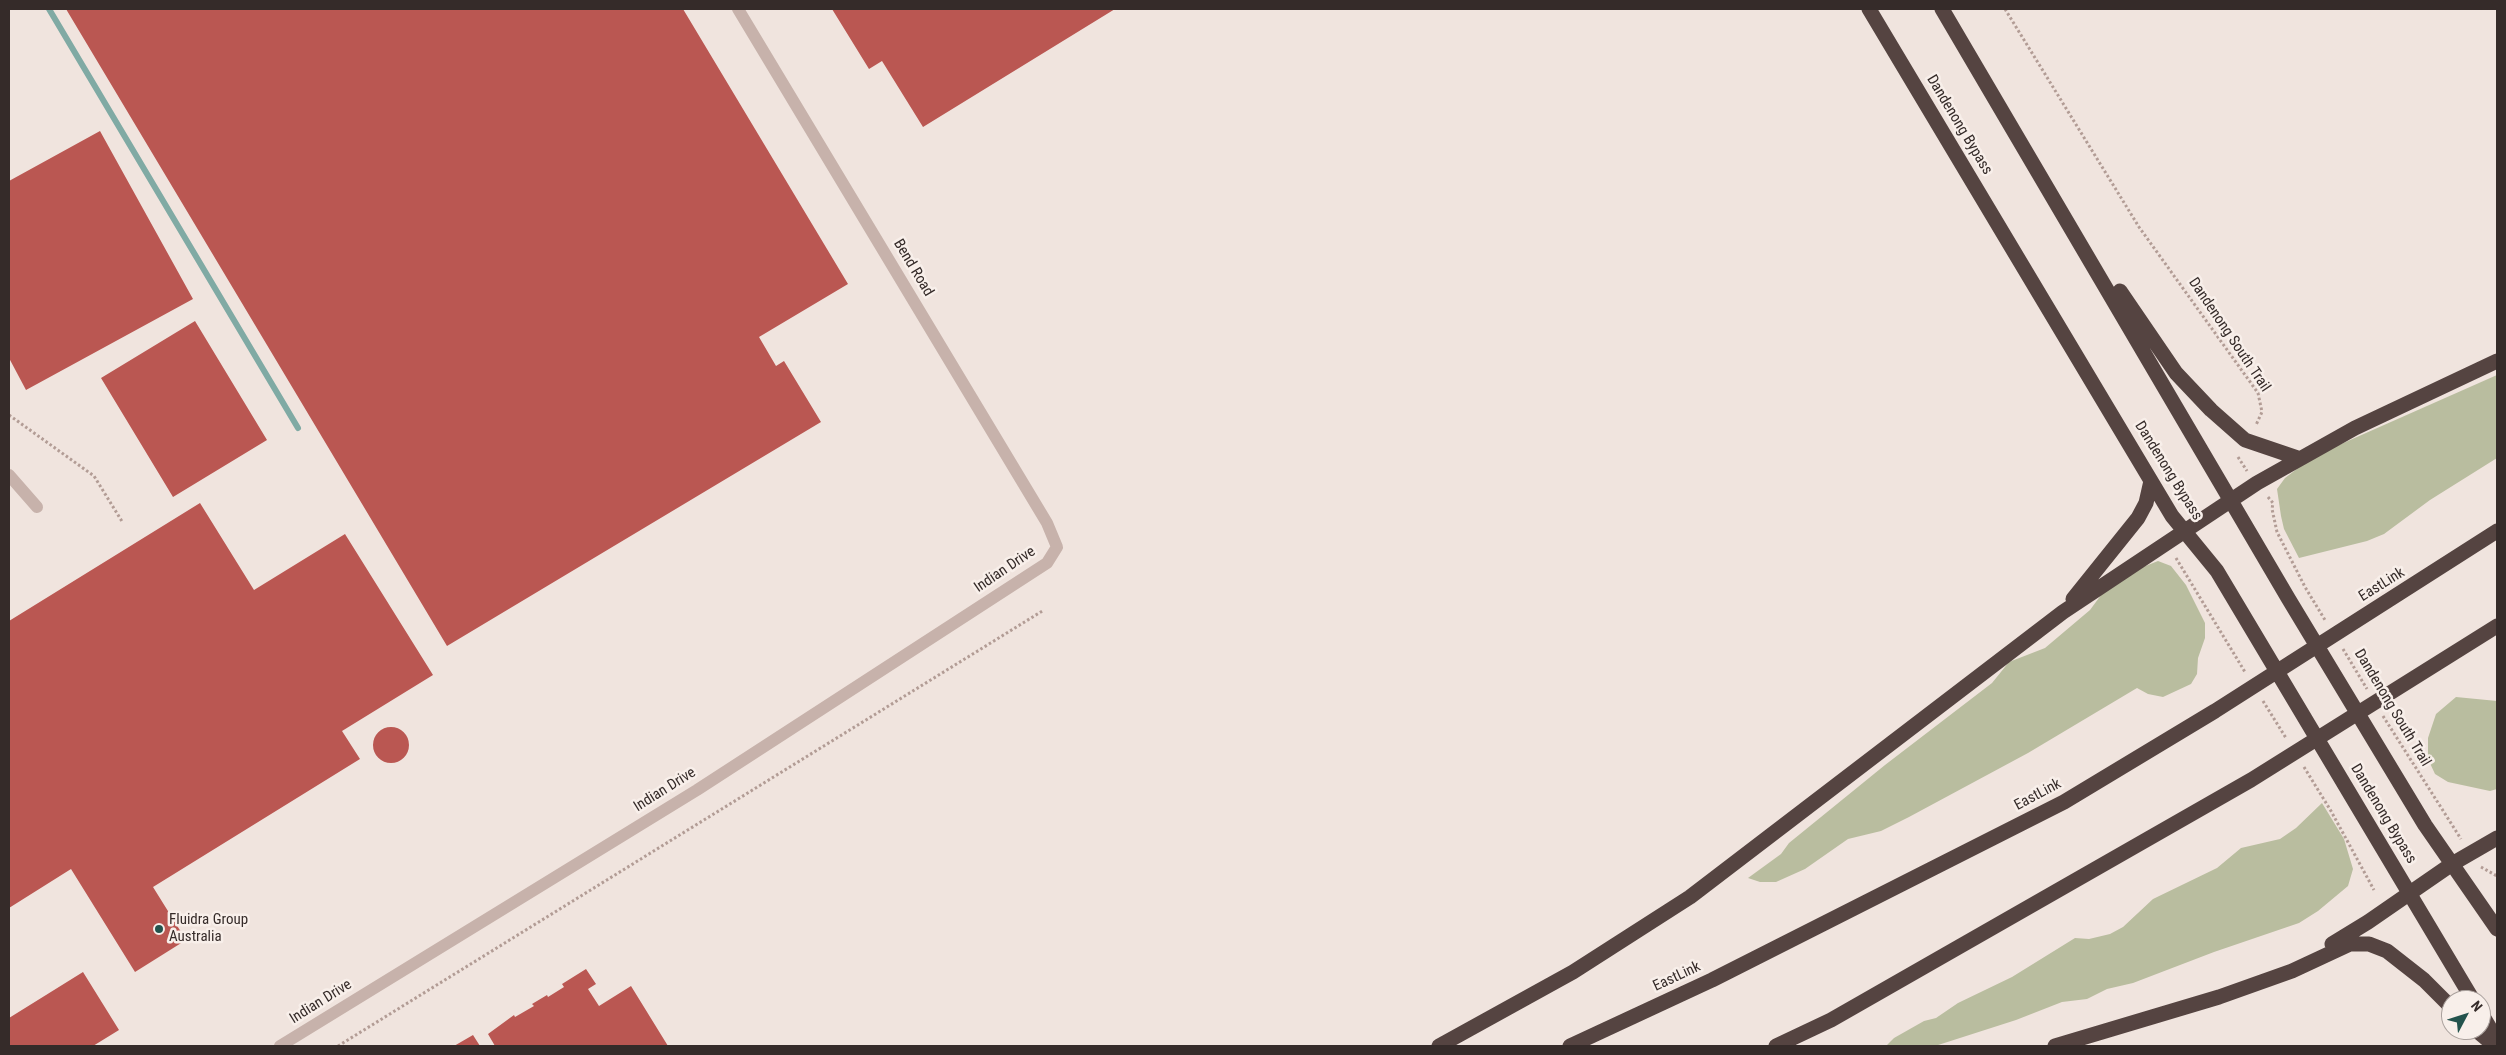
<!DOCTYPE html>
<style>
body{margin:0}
#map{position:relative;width:2506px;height:1055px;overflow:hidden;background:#f0e4de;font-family:"Roboto Condensed",sans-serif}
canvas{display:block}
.frame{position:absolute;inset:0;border:10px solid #352b29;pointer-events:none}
.north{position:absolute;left:2441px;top:990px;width:50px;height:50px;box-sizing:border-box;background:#f8efea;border:1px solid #aaa19d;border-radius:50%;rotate:50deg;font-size:14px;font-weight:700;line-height:20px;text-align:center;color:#352b29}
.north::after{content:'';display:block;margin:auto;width:18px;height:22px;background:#23534d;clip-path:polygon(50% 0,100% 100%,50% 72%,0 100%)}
</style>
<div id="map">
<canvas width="2506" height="1055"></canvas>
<div class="frame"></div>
<div class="north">N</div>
</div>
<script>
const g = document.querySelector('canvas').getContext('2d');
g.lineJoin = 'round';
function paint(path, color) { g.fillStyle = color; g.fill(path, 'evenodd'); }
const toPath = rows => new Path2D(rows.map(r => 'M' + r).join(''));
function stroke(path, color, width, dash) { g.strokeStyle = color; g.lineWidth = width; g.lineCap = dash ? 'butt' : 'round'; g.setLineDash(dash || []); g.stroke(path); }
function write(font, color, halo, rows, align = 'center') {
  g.font = font + ' "Roboto Condensed",sans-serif'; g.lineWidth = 5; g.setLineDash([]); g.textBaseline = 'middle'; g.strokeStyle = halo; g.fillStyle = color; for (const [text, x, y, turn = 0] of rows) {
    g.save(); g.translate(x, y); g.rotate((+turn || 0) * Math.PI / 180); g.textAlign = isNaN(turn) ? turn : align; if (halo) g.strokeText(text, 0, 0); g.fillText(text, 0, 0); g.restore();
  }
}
paint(toPath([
 [2497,375,2497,458,2430,500,2384,534,2367,541,2299,558,2284,529,2281,516,2277,489,2285,478,2314,456],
 [2158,561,2171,566,2186,585,2205,623,2205,638,2198,658,2197,674,2191,684,2163,697,2148,694,2137,688,2028,753,1909,817,1881,831,1848,839,1805,869,1776,882,1760,882,1748,878,1781,854,1789,843,1885,765,1992,683,2009,662,2045,648,2090,610,2104,591,2138,569],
 [2456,697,2497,701,2497,789,2490,791,2448,782,2435,774,2428,759,2428,738,2436,714],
 [2322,803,2344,839,2353,869,2348,886,2318,911,2299,923,2214,952,2133,983,2107,989,2087,999,2062,1002,2016,1020,1935,1046,1886,1046,1894,1038,1924,1021,1936,1018,1958,1003,2012,977,2075,938,2089,939,2110,934,2123,927,2153,899,2217,868,2241,848,2280,839,2296,828]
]), '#b9bd9f');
stroke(toPath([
 [49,9,298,428]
]), '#80aaa4', 6);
paint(toPath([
 [66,9,683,9,848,284,759,337,776,366,784,361,821,422,447,646],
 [832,9,1115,9,923,127,882,61,869,69],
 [100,131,193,299,26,390,9,358,9,181],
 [195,321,267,440,173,497,101,378],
 [200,503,254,590,345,534,433,675,342,731,360,759,153,887,186,940,135,972,71,869,9,908,9,621],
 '373 745a18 18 0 1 1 36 0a18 18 0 1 1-36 0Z',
 [586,969,596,984,588,989,599,1006,631,986,668,1046,495,1046,488,1034,514,1015,515,1017,534,1006,532,1004,547,995,548,997,564,987,562,984],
 [83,972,119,1030,93,1046,9,1046,9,1018],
 [473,1035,480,1046,454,1046]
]), '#ba5752');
stroke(toPath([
 [2005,9,2139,227,2258,393,2262,412,2256,425],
 [9,415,94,476,123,523],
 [2238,457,2247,471],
 [2268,497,2273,503,2272,509,2277,532,2305,587,2325,620],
 [2176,558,2245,672],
 [2343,649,2367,689],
 [2263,701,2286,738],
 [2383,716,2461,839],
 [2304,767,2331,811,2374,890],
 [2481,867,2497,876],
 [338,1046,1044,610]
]), '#b29c95', 3, [2.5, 2.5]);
stroke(toPath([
 [9,475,37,507],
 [280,1046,697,790,1047,563,1057,547,1047,523,738,9]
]), '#c7b2ab', 12);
stroke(toPath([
 [1869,9,2172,516,2217,571,2473,1000],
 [1942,9,2288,598,2425,825,2497,929],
 [2120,291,2176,373,2211,410,2245,440,2298,458],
 [2073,599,2138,518,2146,503,2151,481],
 [2332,944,2368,922,2452,864,2497,838],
 [2481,1013,2497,1040],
 [2476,1030,2495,1046],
 [1439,1046,1573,972,1690,897,2063,612,2257,483,2355,428,2497,361],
 [1570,1046,1712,980,2064,802,2215,711,2497,531],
 [1776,1046,1831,1020,2251,780,2497,626],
 [2055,1046,2219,997,2292,971,2350,944,2369,944,2387,951,2424,980,2451,1007]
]), '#554441', 15);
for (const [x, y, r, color] of [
 [159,929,5,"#23534d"]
]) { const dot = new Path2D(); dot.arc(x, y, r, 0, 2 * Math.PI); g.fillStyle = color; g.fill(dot); stroke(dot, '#f8efea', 2); }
write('15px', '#352b29', '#f8efea', [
 ["Dandenong Bypass",1959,125,59],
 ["Bend Road",913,268,59],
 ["Dandenong South Trail",2229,335,56],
 ["Dandenong Bypass",2168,471,58],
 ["Indian Drive",1005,570,-34],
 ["EastLink",2382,585,-32],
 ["Dandenong South Trail",2392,708,59],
 ["Indian Drive",665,790,-32],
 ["EastLink",2038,795,-28],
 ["Dandenong Bypass",2383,814,59],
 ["EastLink",1677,977,-25],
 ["Indian Drive",321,1002,-32]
]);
write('15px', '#352b29', '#f8efea', [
 ["Fluidra Group",169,920],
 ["Australia",169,937]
], 'left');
</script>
